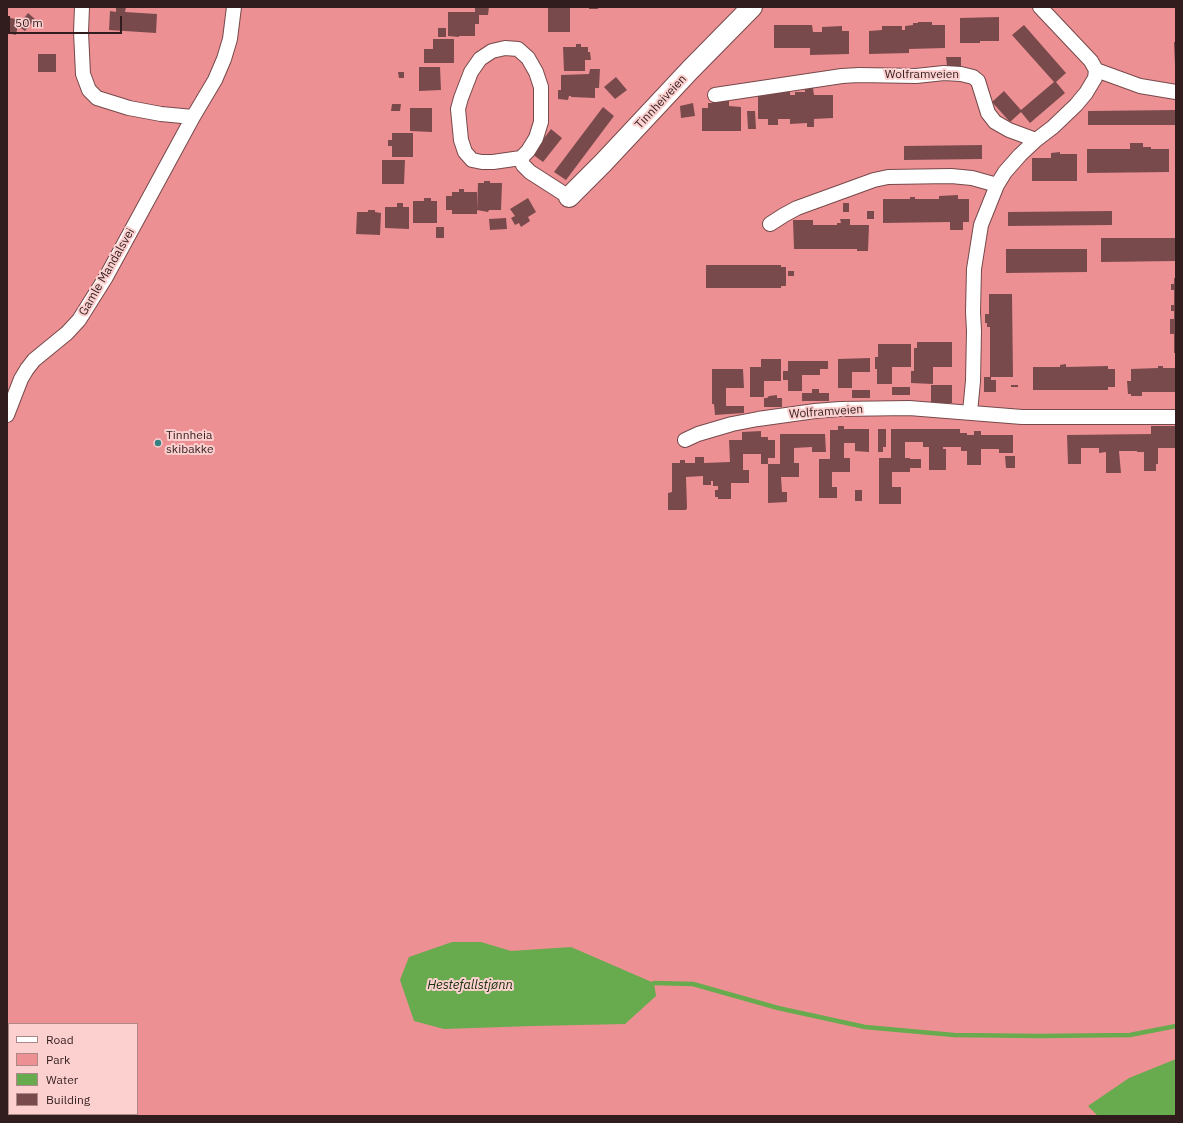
<!DOCTYPE html>
<meta charset="utf-8">
<style>
body{margin:0}
#map{position:relative;width:1183px;height:1123px;overflow:hidden;background:#fdd0d0;font-family:"IBM Plex Sans",sans-serif}
canvas{display:block}
.frame{position:absolute;inset:0;border:8px solid #321d1e;pointer-events:none}
.legend{position:absolute;left:8px;top:1023px;width:130px;height:92px;box-sizing:border-box;background:#fdd0d0;border:1px solid #ac8889;margin:0;padding:5px 7px;list-style:none;font-size:12px;color:#321d1e}
.legend li{display:flex;align-items:center;gap:8px;height:20px}
.legend b{width:20px;border:1px solid #ac8889}
.scale{position:absolute;left:8px;top:16px;width:114px;height:18px;box-sizing:border-box;border:2px solid #321d1e;border-top:0;padding-left:5px;font-size:12px;line-height:14px;white-space:nowrap;color:#321d1e;-webkit-text-stroke:3px #fdd0d0;paint-order:stroke}
</style>
<div id="map">
<canvas width="1183" height="1123"></canvas>
<div class="frame"></div>
<ul class="legend">
<li><b style="height:5px;background:#fff"></b>Road</li>
<li><b style="height:11px;background:#ed9094"></b>Park</li>
<li><b style="height:11px;background:#68aa4e"></b>Water</li>
<li><b style="height:11px;background:#794a4c"></b>Building</li>
</ul>
<div class="scale">50 m</div>
</div>
<script>
const g = document.querySelector('canvas').getContext('2d');
g.lineJoin = 'round';
function paint(path, color) { g.fillStyle = color; g.fill(path, 'evenodd'); }
const toPath = rows => new Path2D(rows.map(r => 'M' + r).join(''));
function stroke(path, color, width, dash) { g.strokeStyle = color; g.lineWidth = width; g.lineCap = dash ? 'butt' : 'round'; g.setLineDash(dash || []); g.stroke(path); }
function write(font, color, halo, rows, align = 'center') {
  g.font = font + ' "IBM Plex Sans",sans-serif'; g.lineWidth = 4; g.setLineDash([]); g.textBaseline = 'middle'; g.strokeStyle = halo; g.fillStyle = color; for (const [text, x, y, turn = 0] of rows) {
    g.save(); g.translate(x, y); g.rotate((+turn || 0) * Math.PI / 180); g.textAlign = isNaN(turn) ? turn : align; if (halo) g.strokeText(text, 0, 0); g.fillText(text, 0, 0); g.restore();
  }
}
paint(toPath([
 [7,7,1176,7,1176,1116,7,1116],
 [9,1024,137,1024,137,1114,9,1114]
]), '#ed9094');
paint(toPath([
 [452,942,481,942,511,951,571,947,654,983,656,996,625,1024,533,1026,444,1029,414,1021,400,980,409,957],
 [1176,1059,1176,1116,1098,1116,1088,1106,1129,1078]
]), '#68aa4e');
stroke(toPath([
 [654,983,693,984,778,1008,865,1027,954,1035,1041,1036,1130,1035,1176,1026]
]), '#68aa4e', 4.5);
paint(toPath([
 [116,7,126,7,125,12,157,14,156,33,109,30,110,11,116,12],
 [475,7,489,7,488,15,479,15,479,24,475,24,475,36,459,36,459,37,448,36,448,12,475,12],
 [589,7,598,7,598,9,589,9],
 [548,8,570,8,570,32,548,32],
 [28,13,35,19,25,31,18,26],
 [7,17,19,20,16,35,7,33],
 [999,17,999,41,980,41,980,43,960,43,960,18],
 [918,22,932,22,932,25,945,25,945,48,909,49,909,53,869,54,869,31,882,30,882,26,902,26,902,30,905,30,905,26,913,25,913,23,918,23],
 [774,25,812,25,813,32,822,32,822,27,842,26,842,31,849,31,849,54,810,55,810,48,774,48],
 [1024,25,1066,73,1056,82,1065,93,1030,123,1021,112,1010,122,992,102,1004,91,1021,110,1054,82,1012,35],
 [438,28,446,28,446,37,438,37],
 [433,39,454,39,454,63,424,63,424,49,433,49],
 [1174,42,1176,42,1176,65,1175,65],
 [576,44,581,44,581,47,588,47,588,52,590,52,591,60,585,60,585,71,564,71,563,47,576,47],
 [38,54,56,54,56,72,38,72],
 [946,57,961,57,961,66,947,66],
 [419,67,440,67,441,90,419,91],
 [590,69,600,69,599,88,595,88,595,98,571,97,571,96,569,96,568,100,558,99,558,90,561,90,561,75,589,74],
 [398,72,404,72,404,78,399,78],
 [616,77,627,90,615,99,604,87],
 [786,88,786,92,790,92,790,95,795,95,795,92,805,92,805,88,813,88,814,95,833,95,833,118,814,119,814,127,807,127,807,123,790,124,790,119,778,119,778,125,768,125,768,119,758,119,758,96,764,96,764,92],
 [712,97,729,99,729,106,741,107,741,131,702,131,702,108,708,108,708,103,712,103],
 [693,103,695,116,681,118,680,106],
 [392,104,401,104,400,111,391,111],
 [603,107,614,116,566,180,554,172],
 [410,108,432,108,432,132,410,131],
 [1176,110,1176,125,1088,125,1088,111],
 [747,111,755,111,756,129,748,129],
 [551,129,562,138,543,162,532,154],
 [392,133,413,133,413,157,392,157,392,146,388,146,388,140,392,140],
 [1130,143,1143,143,1143,147,1151,147,1151,149,1169,149,1169,172,1087,173,1087,149,1130,149],
 [982,145,982,159,904,160,904,146],
 [1060,152,1060,154,1077,154,1077,181,1032,181,1032,158,1051,158,1051,153],
 [382,160,405,160,404,184,382,184],
 [484,181,490,181,490,183,502,183,501,210,489,210,488,212,477,210,478,183,484,183],
 [459,189,464,189,464,192,477,192,477,214,452,214,452,210,446,210,446,196,452,196,452,192,459,192],
 [958,195,958,199,969,199,969,222,963,222,963,230,950,230,950,222,883,223,883,199,910,199,910,197,915,197,915,199,939,199,939,196],
 [424,198,431,198,431,201,437,201,437,223,413,223,413,201,424,201],
 [528,198,536,212,528,217,530,221,521,227,519,223,515,225,511,218,515,216,510,209],
 [397,203,403,203,403,207,409,207,409,229,385,228,385,207,397,207],
 [843,203,849,203,849,212,843,212],
 [368,210,375,210,375,212,381,213,380,235,356,234,357,212,368,212],
 [867,211,874,211,874,219,867,219],
 [1112,211,1112,225,1008,226,1008,212],
 [506,218,507,229,490,230,489,219],
 [840,219,850,219,850,225,869,225,868,251,857,251,857,249,794,249,793,220,813,220,813,225,837,225,837,223,841,223],
 [436,227,444,227,444,238,436,238],
 [1101,238,1175,238,1176,261,1101,262],
 [1006,249,1087,249,1087,272,1006,273],
 [706,265,781,265,781,267,786,267,786,286,781,286,781,288,706,288],
 [788,271,794,271,794,276,788,276],
 [1174,278,1176,278,1176,353,1174,353,1174,334,1170,334,1170,319,1174,319,1174,311,1171,311,1171,305,1174,305,1174,290,1171,290,1171,284,1174,284],
 [989,294,1012,294,1013,377,991,377,991,380,996,380,996,392,984,392,984,377,990,377,990,327,987,327,987,323,985,323,985,314,989,314],
 [917,342,952,342,952,367,933,367,933,384,911,383,911,371,914,371,914,348,917,348],
 [878,344,911,344,911,367,892,367,892,384,877,384,877,369,875,369,875,357,878,357],
 [870,358,870,372,852,372,852,388,838,388,838,359],
 [761,359,781,359,781,381,764,381,764,397,750,397,750,367,761,367],
 [788,361,828,361,828,369,820,369,820,375,802,375,802,391,788,391,788,380,783,380,783,371,788,371],
 [1066,364,1066,367,1108,366,1108,369,1115,369,1115,387,1108,387,1108,390,1033,390,1033,367,1060,367,1060,365],
 [1158,366,1163,366,1163,368,1176,368,1176,392,1142,392,1142,396,1131,396,1131,394,1128,394,1127,381,1131,381,1131,369,1158,368],
 [712,369,743,369,744,388,726,388,726,406,744,406,744,413,715,415,714,404,712,404],
 [931,385,952,385,952,403,931,403],
 [1011,385,1018,385,1018,387,1011,387],
 [892,387,910,387,910,395,892,395],
 [812,389,819,389,819,393,829,393,829,401,802,401,802,393,812,393],
 [852,390,870,390,870,398,852,398],
 [777,395,777,398,782,398,782,407,764,407,764,398,767,398,769,396],
 [838,426,844,426,844,429,869,429,869,452,855,451,855,443,844,443,844,458,850,458,850,472,832,472,832,487,837,487,837,498,819,498,819,459,830,459,830,430,838,430],
 [1151,426,1175,426,1176,448,1158,448,1158,464,1156,464,1156,471,1144,471,1144,452,1137,452,1137,451,1119,451,1121,473,1106,473,1106,452,1099,453,1099,448,1081,448,1081,464,1068,464,1067,435,1151,434],
 [878,429,886,429,886,447,883,447,883,452,878,452],
 [891,429,960,429,960,433,967,433,967,435,974,435,974,431,981,431,981,435,1013,435,1013,453,999,453,999,449,981,449,981,465,967,465,967,451,961,451,961,447,943,447,943,449,946,449,946,470,929,470,929,447,923,447,923,442,905,442,905,458,910,458,910,459,921,459,921,468,910,468,910,472,892,472,892,487,901,487,901,504,879,504,879,458,891,458],
 [761,431,761,437,768,437,768,440,775,440,775,458,768,458,768,464,780,464,780,434,825,434,826,452,812,452,812,447,794,448,794,463,799,463,799,477,781,477,782,492,787,492,787,502,768,503,768,464,761,464,761,454,743,454,743,470,749,470,749,483,731,483,731,499,718,499,718,497,715,497,715,490,718,490,718,486,713,486,713,481,711,481,711,485,703,485,703,476,686,477,687,508,686,510,668,510,668,493,672,492,672,463,680,463,680,460,685,460,685,463,695,463,695,457,704,457,704,463,730,462,729,440,742,440,742,432],
 [1005,456,1015,456,1015,468,1006,468],
 [855,490,862,490,862,501,855,501]
]), '#794a4c');
const street = toPath([
 [82,7,81,32,83,74,89,90,97,98,129,108,161,114,193,117],
 [1040,7,1091,61,1096,70,1140,86,1176,92],
 [505,48,518,49,528,58,536,72,541,87,541,122,536,138,528,151,521,158,493,162,482,162,472,160,465,152,461,140,458,109,461,98,471,72,480,59,492,51,505,48],
 [715,95,842,76,859,75,916,76,944,73,961,74,973,77,978,81,988,113,995,122,1009,130,1036,140,1020,155,1005,172,997,185,981,225,974,269,973,312,974,331,973,381,970,412],
 [1036,140,1053,127,1076,105,1086,93,1095,78,1096,70],
 [521,158,523,165,530,172,569,197],
 [770,224,784,215,797,208,874,180,888,177,951,176,972,178,997,185],
 [7,415,21,379,27,369,34,360,67,333,79,320,106,277,193,117,215,80,224,59,230,39,234,7],
 [685,440,698,434,732,424,758,419,815,411,840,409,909,408,1022,417,1176,417]
]);
const secondary = toPath([
 [569,197,603,163,690,70,752,7]
]);
stroke(street, '#77494a', 16);
stroke(secondary, '#77494a', 22);
stroke(street, '#fff', 14);
stroke(secondary, '#fff', 20);
for (const [x, y, r, color] of [
 [158,443,4,"#378082"]
]) { const dot = new Path2D(); dot.arc(x, y, r, 0, 2 * Math.PI); g.fillStyle = color; g.fill(dot); stroke(dot, '#fdd0d0', 1.5); }
write('12px', '#321d1e', '#fdd0d0', [
 ["Wolframveien",922,75],
 ["Tinnheiveien",661,102,-47],
 ["Gamle Mandalsvei",107,272,-60],
 ["Wolframveien",826,412,-4]
]);
write('12px', '#321d1e', '#fdd0d0', [
 ["Tinnheia",166,436],
 ["skibakke",166,450]
], 'left');
write('italic 13px', '#17310c', '#fdd0d0', [
 ["Hestefallstjønn",470,985]
]);
</script>
